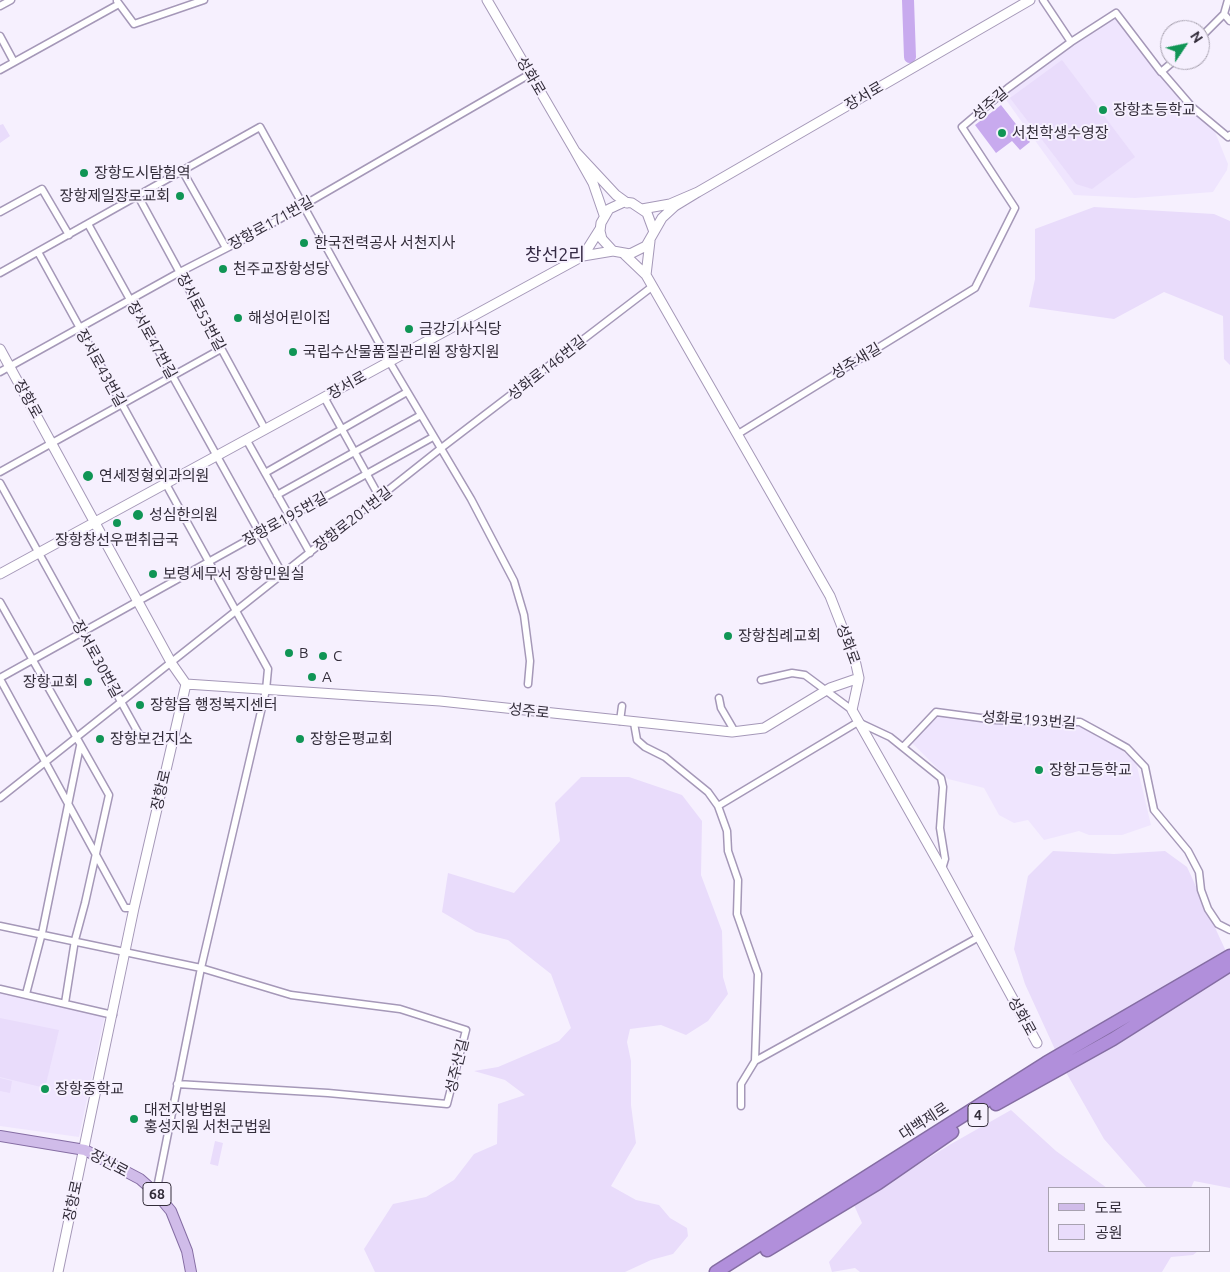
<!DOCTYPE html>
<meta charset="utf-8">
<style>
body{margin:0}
#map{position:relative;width:1230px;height:1272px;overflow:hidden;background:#f6f0fe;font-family:Ubuntu,"Noto Sans KR",sans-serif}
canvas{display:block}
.legend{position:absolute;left:1048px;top:1187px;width:162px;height:65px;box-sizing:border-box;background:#f6f0fe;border:1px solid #a8a2b0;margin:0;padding:6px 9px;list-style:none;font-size:15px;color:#332d3a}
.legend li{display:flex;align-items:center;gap:10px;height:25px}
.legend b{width:25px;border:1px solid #a8a2b0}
.north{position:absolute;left:1160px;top:20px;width:50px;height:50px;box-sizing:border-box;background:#f6f0fe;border:1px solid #a8a2b0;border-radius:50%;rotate:56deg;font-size:14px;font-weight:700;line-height:20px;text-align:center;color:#332d3a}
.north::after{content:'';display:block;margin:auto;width:18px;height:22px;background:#109555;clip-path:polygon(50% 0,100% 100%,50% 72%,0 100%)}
</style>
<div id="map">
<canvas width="1230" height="1272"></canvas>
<ul class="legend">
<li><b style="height:6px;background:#d0bce9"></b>도로</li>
<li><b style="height:14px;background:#e9dcfb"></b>공원</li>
</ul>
<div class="north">N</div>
</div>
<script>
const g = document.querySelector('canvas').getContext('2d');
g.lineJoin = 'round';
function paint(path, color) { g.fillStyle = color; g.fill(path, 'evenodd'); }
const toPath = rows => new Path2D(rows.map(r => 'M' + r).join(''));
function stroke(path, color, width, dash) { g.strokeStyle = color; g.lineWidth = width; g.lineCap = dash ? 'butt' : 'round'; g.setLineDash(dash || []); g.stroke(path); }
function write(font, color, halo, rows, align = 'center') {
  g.font = font + ' Ubuntu,"Noto Sans KR",sans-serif'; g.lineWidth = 4; g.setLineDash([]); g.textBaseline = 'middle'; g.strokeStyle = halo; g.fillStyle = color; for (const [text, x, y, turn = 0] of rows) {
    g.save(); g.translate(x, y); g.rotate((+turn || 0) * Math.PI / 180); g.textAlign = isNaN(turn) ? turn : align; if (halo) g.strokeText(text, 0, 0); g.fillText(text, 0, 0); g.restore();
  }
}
paint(toPath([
 [1117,19,1172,91,1215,132,1228,164,1227,170,1213,192,1135,198,1074,195,1004,97,1013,87,1111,20],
 [938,714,992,723,1077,726,1112,742,1136,762,1151,825,1122,835,1089,835,1079,831,1044,840,1028,820,1014,823,999,815,984,788,948,779,912,743],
 [0,990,105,1015,79,1137,0,1126]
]), '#efe5fe');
paint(toPath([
 [1062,60,1135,157,1092,189,1076,184,1010,98],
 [3,124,10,136,0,143,0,125],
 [1094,207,1214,214,1230,221,1230,365,1224,359,1223,316,1164,292,1114,319,1029,307,1035,279,1035,229],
 [581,777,629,777,682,795,702,821,701,875,722,931,723,977,728,994,708,1021,686,1035,661,1025,630,1029,627,1042,631,1061,631,1105,636,1143,611,1186,636,1200,659,1205,670,1218,687,1228,688,1236,673,1254,651,1260,625,1272,375,1272,364,1249,393,1204,426,1197,454,1180,474,1154,497,1144,498,1104,525,1095,505,1080,474,1071,498,1067,559,1041,571,1028,551,974,508,940,476,932,442,912,448,873,514,893,560,841,555,803],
 [1053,851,1114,854,1165,851,1187,867,1230,960,1230,1188,1194,1181,1191,1188,1147,1188,1104,1139,1063,1067,1025,984,1014,949,1028,876],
 [0,1018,59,1030,45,1088,0,1077],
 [0,1078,12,1081,10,1093,0,1091],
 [1011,1110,1056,1151,1107,1188,1049,1188,1049,1251,1198,1251,1193,1255,1171,1257,1162,1272,860,1272,855,1268,832,1272,829,1262,862,1223,854,1205,951,1144],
 [215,1141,223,1143,218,1166,210,1164]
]), '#e9dcfb');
paint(toPath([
 [1001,105,1030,142,1020,150,1012,141,996,153,975,125]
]), '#c8aaee');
stroke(toPath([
 [908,0,910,57]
]), '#c8aaee', 12);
const street = toPath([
 [117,1,134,24,204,0],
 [0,6,11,0],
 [1224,14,1230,21],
 [0,36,14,62],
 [1200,38,1224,14,1228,0],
 [1071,42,1116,13,1161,72,1175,60],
 [0,70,119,4],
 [1161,71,1192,107,1228,137,1230,135],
 [182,170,226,248],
 [137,194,265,429],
 [0,212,42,189,69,235],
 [88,224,283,575],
 [38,252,268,669,266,690,201,968,156,1193],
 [0,273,260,127,389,361,471,499,514,581,524,615,530,661,528,684],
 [0,372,180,272,252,235,530,74],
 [324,397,380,498],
 [738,434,975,288,1015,208,962,127,1008,88,1071,42,1043,0],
 [246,439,310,553],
 [0,472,221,349],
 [265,473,407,392],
 [0,483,140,736,173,740],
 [277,495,421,415],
 [0,602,109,795,85,903,75,940,65,1003],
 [0,678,433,437],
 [0,679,125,908,134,908],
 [761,680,792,673,805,675,852,710],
 [719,698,721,708,735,732],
 [620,721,622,706],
 [634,723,637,740,645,747,665,757,708,792,718,806,727,831,728,851,738,880,737,914,758,974,755,1061,741,1084,741,1106],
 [903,747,936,712,996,720,1080,722,1102,734,1127,748,1145,767,1154,810,1188,851,1199,872,1201,890,1208,909,1218,924,1230,930],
 [0,798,440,449,653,286],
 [718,806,858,722,890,737,941,778,943,787,940,828,945,859,942,869],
 [0,926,201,968,291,995,400,1009,466,1030,447,1104,328,1093,177,1084],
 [0,989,113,1015],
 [26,994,42,933,80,746],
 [755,1061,979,937]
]);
const secondary = toPath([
 [487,0,575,151],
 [698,192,1030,0],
 [624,202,632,203,647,213,654,232,646,246,630,254,613,251,602,239,600,231,601,223,609,209,624,202],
 [642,209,670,204,698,192,675,206,662,218,654,232],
 [604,215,593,183,575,151,616,195,627,203],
 [600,229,583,256,613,251],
 [624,254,646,275,650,241],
 [646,275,830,596,855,660,859,678,852,710,942,869,1037,1043],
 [0,349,172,664,186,684,134,908,58,1272],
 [0,574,583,256],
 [186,684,440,701,732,732,764,728,830,688,859,678]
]);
const primary = toPath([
 [0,1136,85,1150,140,1179,156,1193,171,1211,187,1251,191,1272]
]);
const highway = toPath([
 [996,1104,1113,1039,1230,965],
 [767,1250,878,1183,952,1132],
 [716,1272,1046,1063,1230,956]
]);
stroke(street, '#a598b8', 9);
stroke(secondary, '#a598b8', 11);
stroke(primary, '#856da3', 12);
stroke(highway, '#856da3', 15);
stroke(street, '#fff', 6);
stroke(secondary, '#fff', 9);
stroke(primary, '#d0bce9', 10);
stroke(highway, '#b18fdb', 12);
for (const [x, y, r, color] of [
 [1103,110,5,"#109555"],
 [1002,133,5,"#109555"],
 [84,173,5,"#109555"],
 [180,196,5,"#109555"],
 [304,243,5,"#109555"],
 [223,269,5,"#109555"],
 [238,318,5,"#109555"],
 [409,329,5,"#109555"],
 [293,352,5,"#109555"],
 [88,476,6,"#109555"],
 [138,515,6,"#109555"],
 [117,523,5,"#109555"],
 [153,574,5,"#109555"],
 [728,636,5,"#109555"],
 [289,653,5,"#109555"],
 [323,656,5,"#109555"],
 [312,677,5,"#109555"],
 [88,682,5,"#109555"],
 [140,705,5,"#109555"],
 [100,739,5,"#109555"],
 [300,739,5,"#109555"],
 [1039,770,5,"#109555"],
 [45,1089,5,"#109555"],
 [134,1119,5,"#109555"]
]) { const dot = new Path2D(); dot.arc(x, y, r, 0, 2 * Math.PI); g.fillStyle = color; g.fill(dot); stroke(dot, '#f6f0fe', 2); }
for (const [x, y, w] of [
 [978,1115,20],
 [157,1194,28]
]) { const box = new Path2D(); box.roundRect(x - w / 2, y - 11.5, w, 23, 4); g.fillStyle = '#f6f0fe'; g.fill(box); stroke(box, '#332d3a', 1); }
write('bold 14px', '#332d3a', null, [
 ["4",978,1115],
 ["68",157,1194]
]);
write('15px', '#332d3a', '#f6f0fe', [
 ["성화로",531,76,60],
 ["장서로",864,96,-30],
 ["성주길",990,104,-41],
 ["장항로171번길",271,223,-29],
 ["장서로53번길",201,312,62],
 ["장서로47번길",152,340,61],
 ["성주새길",856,361,-31],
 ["장서로43번길",101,368,61],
 ["성화로146번길",547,368,-38],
 ["장서로",347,385,-29],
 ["장항로",28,399,61],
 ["장항로195번길",285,519,-29],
 ["장항로201번길",353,519,-38],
 ["성화로",848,644,70],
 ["장서로30번길",97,659,61],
 ["성주로",529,711,6],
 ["성화로193번길",1029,720,4],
 ["장항로",161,790,-77],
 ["성화로",1022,1016,61],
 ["성주산길",457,1066,-76],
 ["대백제로",924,1121,-33],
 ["장산로",109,1163,28],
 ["장항로",73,1201,-78]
]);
write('15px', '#332d3a', '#f6f0fe', [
 ["장항초등학교",1113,110],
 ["서천학생수영장",1012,133],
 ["장항도시탐험역",94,173],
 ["장항제일장로교회",170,196,"right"],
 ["한국전력공사 서천지사",314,243],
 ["천주교장항성당",233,269],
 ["해성어린이집",248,318],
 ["금강기사식당",419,329],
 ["국립수산물품질관리원 장항지원",303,352],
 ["연세정형외과의원",99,476],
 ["성심한의원",149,515],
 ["장항창선우편취급국",117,540,"center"],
 ["보령세무서 장항민원실",163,574],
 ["장항침례교회",738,636],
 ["B",299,653],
 ["C",333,656],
 ["A",322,677],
 ["장항교회",78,682,"right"],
 ["장항읍 행정복지센터",150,705],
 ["장항보건지소",110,739],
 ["장항은평교회",310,739],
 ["장항고등학교",1049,770],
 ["장항중학교",55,1089],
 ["대전지방법원",144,1110],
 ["홍성지원 서천군법원",144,1127]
], 'left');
write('18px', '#352a44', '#f6f0fe', [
 ["창선2리",555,255]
]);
</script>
